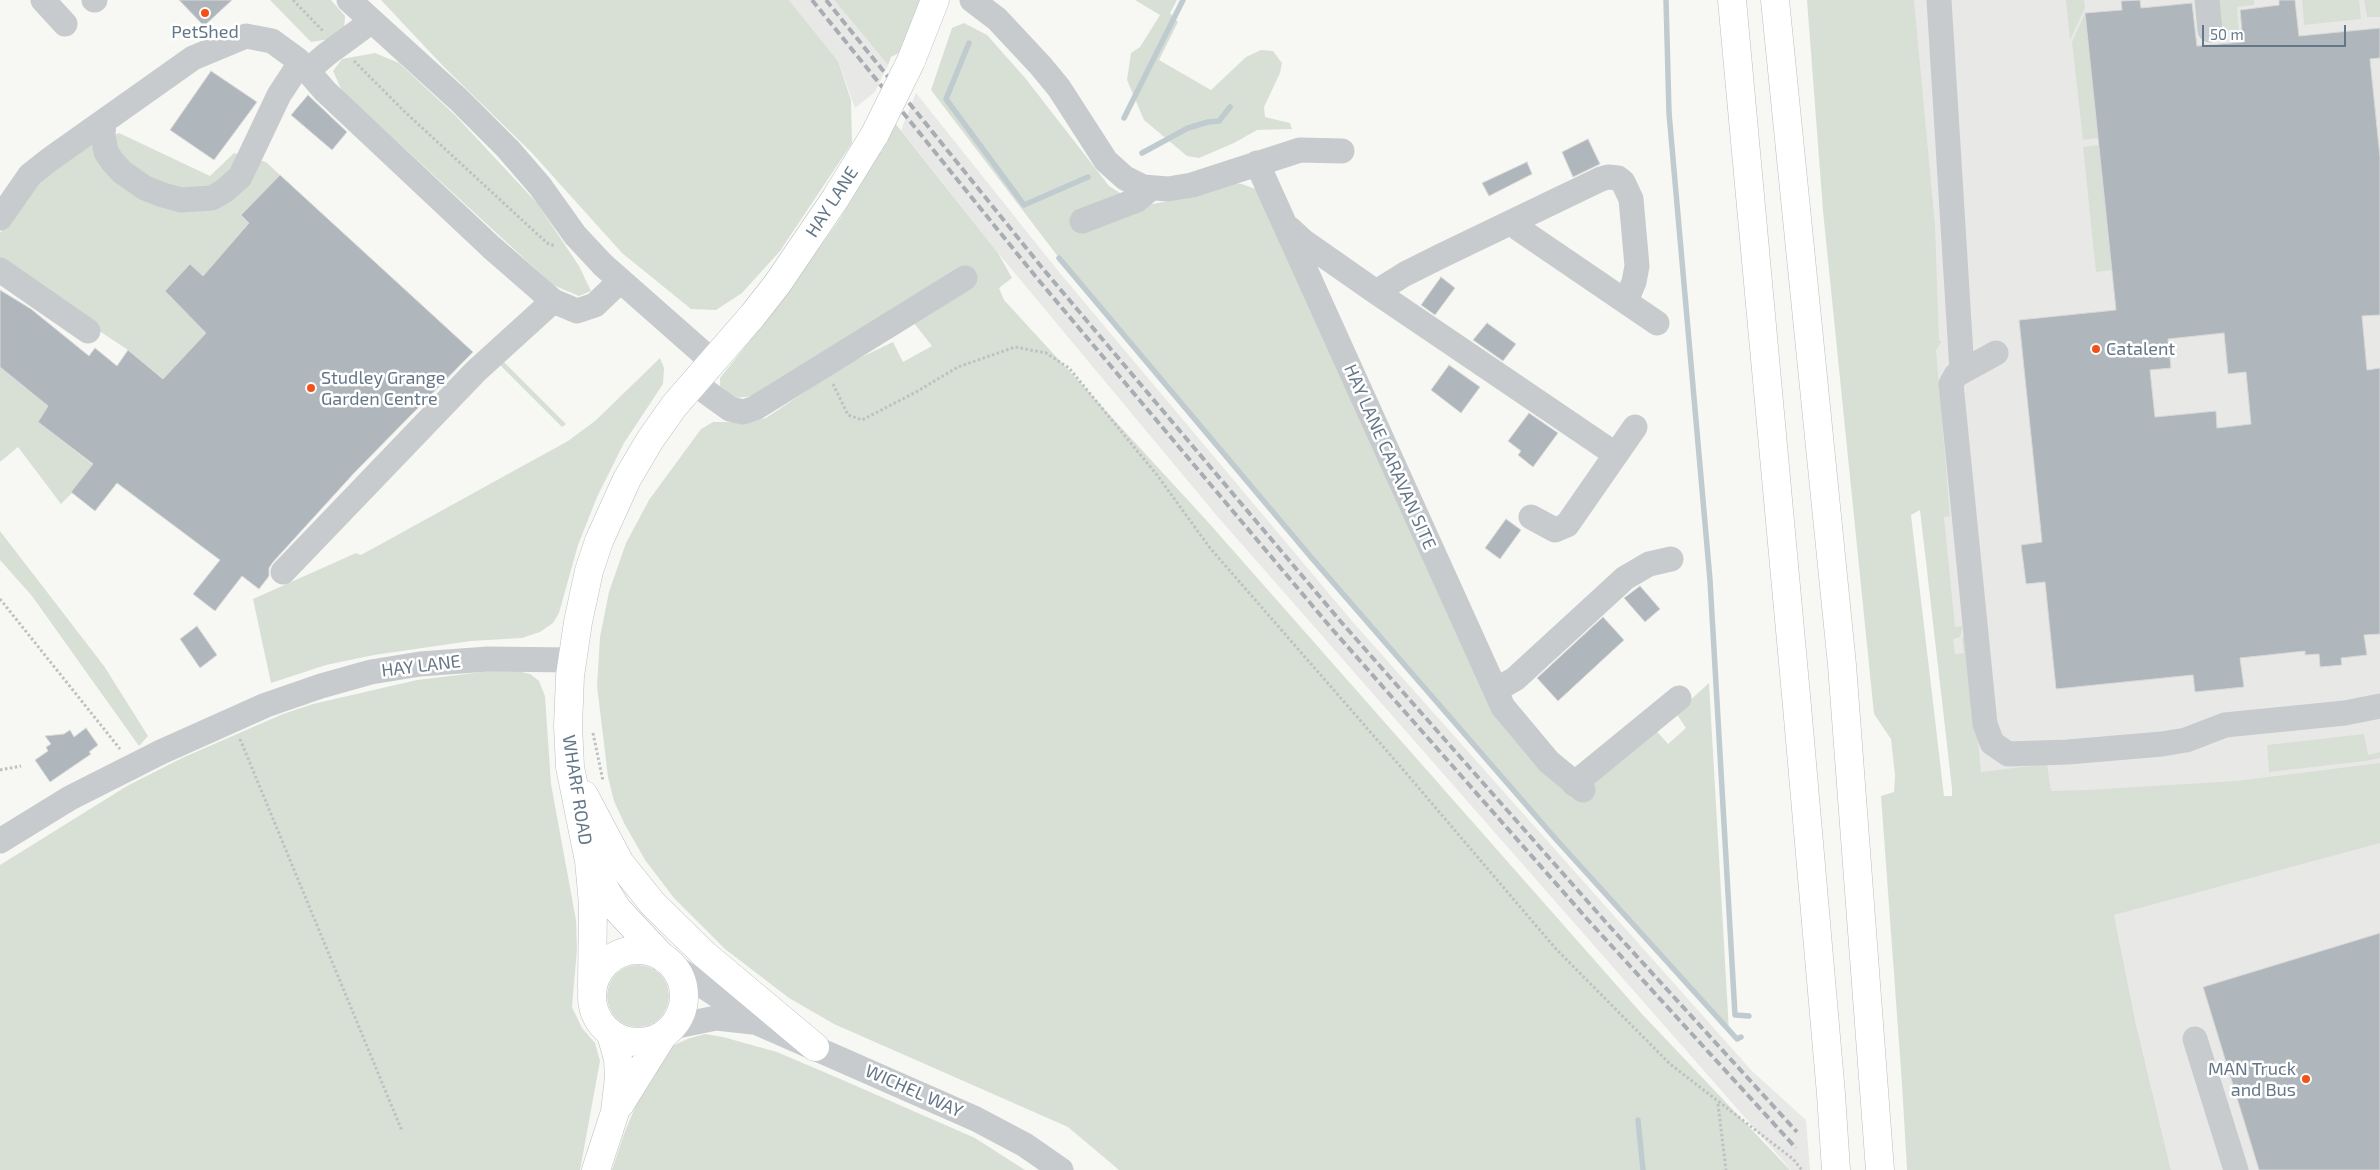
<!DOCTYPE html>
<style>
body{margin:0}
#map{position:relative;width:2380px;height:1170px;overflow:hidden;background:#f7f8f4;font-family:"Exo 2",sans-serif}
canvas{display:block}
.scale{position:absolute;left:2202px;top:25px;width:144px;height:22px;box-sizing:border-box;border:2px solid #647788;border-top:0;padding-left:6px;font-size:15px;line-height:18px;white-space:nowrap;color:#647788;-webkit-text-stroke:4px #fff;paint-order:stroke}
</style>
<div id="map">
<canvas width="2380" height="1170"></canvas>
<div class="scale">50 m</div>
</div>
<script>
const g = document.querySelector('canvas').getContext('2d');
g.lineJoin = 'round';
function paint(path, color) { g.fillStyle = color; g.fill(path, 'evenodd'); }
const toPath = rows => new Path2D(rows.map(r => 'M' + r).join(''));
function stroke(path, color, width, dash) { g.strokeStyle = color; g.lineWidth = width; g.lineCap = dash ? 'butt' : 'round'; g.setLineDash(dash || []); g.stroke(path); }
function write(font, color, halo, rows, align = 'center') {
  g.font = font + ' "Exo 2",sans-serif'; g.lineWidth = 5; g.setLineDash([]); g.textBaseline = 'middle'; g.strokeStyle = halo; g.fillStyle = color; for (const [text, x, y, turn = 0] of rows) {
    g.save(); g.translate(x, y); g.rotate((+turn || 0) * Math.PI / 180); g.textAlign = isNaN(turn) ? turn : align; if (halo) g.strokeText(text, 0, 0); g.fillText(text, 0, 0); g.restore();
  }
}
paint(toPath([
 [789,0,834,0,888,65,875,92,855,108,838,61],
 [1865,0,2380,0,2380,1170,2171,1170,2136,1024,2103,863,1952,788],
 [916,93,1059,272,1352,621,1752,1071,1806,1120,1810,1170,1791,1170,1217,516,998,253,901,130]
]), '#e8e9e7');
paint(toPath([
 [270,0,331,0,345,16,344,32,337,38,311,42],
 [381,0,789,0,838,61,851,100,852,143,780,251,742,293,716,310,691,309,622,253,532,153,444,67],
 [834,0,920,0,899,53,891,57,888,65],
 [1135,0,1177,0,1170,13,1178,22,1159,60,1211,90,1246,57,1261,50,1273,51,1282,63,1280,73,1264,107,1265,117,1290,123,1292,129,1257,130,1234,143,1199,158,1187,156,1144,120,1127,80,1131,53,1140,47,1160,15],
 [1807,0,1914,0,1935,225,1939,341,1942,341,1936,350,1950,516,1944,517,1955,627,1963,626,1960,637,1953,639,1955,654,1964,653,1962,640,1967,626,1981,772,2047,764,2051,791,2086,790,2236,781,2380,763,2380,843,2114,915,2136,1024,2171,1170,1907,1170,1902,1084,1881,796,1894,792,1895,776,1891,739,1874,714,1823,211],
 [1920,510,1952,788,1952,796,1944,796,1911,515],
 [2066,0,2084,0,2085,8,2070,40],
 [2216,0,2254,0,2254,5,2237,7,2239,31,2226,30,2218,19],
 [2302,0,2359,0,2361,19,2304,25],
 [2364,0,2380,0,2380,17,2367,17],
 [2085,13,2099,138,2083,140,2072,42],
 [964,23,987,35,1026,79,1109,186,1128,198,1147,205,1180,199,1225,182,1242,184,1258,190,1492,700,1589,780,1653,727,1668,744,1686,728,1676,713,1709,683,1729,1031,1554,837,1310,556,1059,258,931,90,952,28],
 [375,53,399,63,455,115,537,203,579,266,591,291,579,296,553,285,342,91,333,71,342,59],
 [895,123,998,253,1012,278,999,288,1004,300,1208,522,1642,1014,1790,1170,1119,1170,1068,1127,834,1024,789,998,725,949,674,898,645,860,624,823,614,801,608,777,597,686,600,637,609,592,626,543,649,500,701,429,713,422,749,422,766,418,845,365,893,342,903,362,932,346,902,308,756,396,733,398,720,386,720,378,768,318,840,219,878,154,882,151],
 [119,133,210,176,234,153,266,162,280,175,241,215,249,223,203,276,190,265,206,333,169,373,165,380,128,350,0,265,0,233,41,173,86,146],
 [2099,145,2112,270,2096,272,2083,147],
 [660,358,664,368,663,384,624,443,597,497,578,545,559,613,553,623,540,632,522,638,471,641,374,655,326,665,271,683,253,599,356,553,361,555,568,441,595,421],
 [504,362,566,424,562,427,500,365],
 [0,367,48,406,38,422,97,468,61,504,18,447,0,462],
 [0,531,104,666,148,736,139,746,32,596,0,560],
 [518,671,530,674,539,681,545,696,551,784,576,920,577,949,572,1007,582,1028,595,1043,600,1061,580,1170,0,1170,0,865,127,786,182,758,283,714,313,704,417,680,482,672],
 [2364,734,2368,755,2380,752,2380,758,2366,761,2269,772,2267,745],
 '607 996a31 31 0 1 1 62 0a31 31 0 1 1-62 0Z',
 [705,1034,723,1037,777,1052,838,1078,975,1138,1025,1170,612,1170,624,1134,638,1100,666,1054,674,1045,690,1038]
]), '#d8e0d5');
stroke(toPath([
 [1666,0,1669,113,1710,580,1735,1015,1749,1016],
 [969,43,946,99,1024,205,1088,177],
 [1124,118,1183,0],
 [1142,153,1188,128,1208,122,1219,121,1230,107],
 [1059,258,1310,556,1554,837,1737,1039,1741,1037],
 [1638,1120,1643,1170]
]), '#c0cbd0', 5.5);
const building = toPath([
 [179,0,232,0,204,26,179,0],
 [2140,0,2141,8,2192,3,2197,46,2243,42,2240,10,2279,5,2279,0,2295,0,2299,36,2380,28,2380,58,2370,59,2380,157,2380,315,2362,316,2367,370,2380,368,2380,634,2364,635,2367,655,2341,658,2342,665,2320,667,2319,654,2305,655,2305,651,2240,658,2244,687,2195,692,2193,675,2056,689,2045,582,2026,584,2021,545,2042,542,2019,320,2116,310,2085,13,2122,10,2121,1,2140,0],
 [2224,333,2228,374,2246,372,2251,424,2217,428,2216,411,2155,417,2150,370,2171,368,2168,339,2224,333],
 [211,71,257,102,214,160,170,130,211,71],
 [308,95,347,132,332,150,291,115,308,95],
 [1588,139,1600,164,1573,177,1562,152,1588,139],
 [1527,162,1532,174,1489,196,1482,183,1527,162],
 [280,175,473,352,355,472,273,562,269,568,269,576,259,589,242,576,215,611,193,594,220,560,117,483,95,511,71,492,93,464,38,422,48,406,0,367,0,290,31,309,89,356,95,348,117,366,128,350,163,379,206,333,165,291,190,264,203,276,249,223,241,215,280,175],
 [1441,277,1455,288,1435,315,1421,305,1441,277],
 [1487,323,1516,344,1503,361,1473,340,1487,323],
 [1449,365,1480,387,1461,413,1431,390,1449,365],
 [1529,413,1558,433,1533,467,1518,455,1521,451,1508,441,1529,413],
 [1506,519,1521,530,1500,559,1485,548,1506,519],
 [1640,586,1660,609,1645,622,1624,598,1640,586],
 [1603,617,1624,640,1558,701,1537,678,1603,617],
 [197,626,217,655,200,668,180,639,197,626],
 [86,728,98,745,89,752,91,754,50,782,35,760,48,751,46,747,51,744,45,736,64,734,70,730,74,737,86,728],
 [2380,933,2380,1170,2259,1170,2203,987,2380,933]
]);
paint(building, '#afb7bd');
stroke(building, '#d9d9d7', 1);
const major = toPath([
 [911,61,935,0],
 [584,795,620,863,653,904,704,954,815,1047],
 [594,871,617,909,662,957],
 '592 996a46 46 0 1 1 92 0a46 46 0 1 1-92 0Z',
 [592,987,593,904,589,861,570,767,568,726,570,676,578,622,589,571,599,541,627,479,650,440,674,406,753,315,778,283,835,199,875,134],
 [620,1104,663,1035],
 [596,1170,615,1112,619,1077,618,1059,611,1034]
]);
const highway = toPath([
 [1732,0,1797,706,1831,1094,1836,1170],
 [1775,0,1842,665,1880,1170]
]);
stroke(major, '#babec2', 29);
stroke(highway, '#b9bdc0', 29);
stroke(toPath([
 [293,0,323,31],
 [354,61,405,112,547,243,555,246],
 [833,384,848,415,862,420,916,392,958,367,1015,347,1046,353,1069,368,1157,475,1210,548,1400,766,1556,949,1670,1064,1793,1159,1802,1170],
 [0,599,120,749],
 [593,733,603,781],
 [240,739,402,1131],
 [0,770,21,766],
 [1718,1104,1726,1170]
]), '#bec1c3', 3, [2.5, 2.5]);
stroke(toPath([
 [43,0,65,24],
 [94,0,95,0],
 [349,0,459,100,508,149,540,186,575,235,603,265,713,362],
 [972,0,997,19,1040,65,1059,88,1106,161,1125,178,1143,187,1168,189,1192,185,1300,150,1342,151],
 [1939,0,1962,371],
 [2207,0,2210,30],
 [307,71,327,54,372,21],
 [104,121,103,135,106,152,112,161,122,172,145,188,163,195,181,200,212,198,224,191,240,177,279,95,300,63],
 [1257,163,1503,707,1549,762,1583,790],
 [0,218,30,175,49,160,193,58,246,36,272,41,298,60,325,91,491,247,553,301,577,311,595,305,620,281],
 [1082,221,1137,200,1150,189],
 [1514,222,1519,229,1657,323],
 [1290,229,1303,241,1376,292,1615,454],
 [0,270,88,331],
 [1376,292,1405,274,1443,255,1601,179,1608,177,1618,178,1623,182,1631,199,1637,266,1634,282,1626,301],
 [1996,353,1956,375,1951,384,1985,724,1992,743,2008,754,2068,752,2162,744,2186,740,2225,725,2345,713,2380,706],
 [694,383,730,409,743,412,755,408,965,278],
 [1531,517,1555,530,1567,525,1635,427],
 [283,572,476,371,553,301],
 [1496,690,1515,679,1625,578,1649,564,1671,559],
 [1574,784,1679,698],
 [0,841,70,798,161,752,266,705,321,686,371,672,420,664,488,659,572,660],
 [672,965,760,1024,976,1119,1025,1145,1061,1170],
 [672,1027,716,1018,753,1022],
 [2195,1039,2236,1170]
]), '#c7cbce', 25);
stroke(major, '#fff', 28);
stroke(highway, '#fff', 28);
stroke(toPath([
 [812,0,1036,277,1332,629,1588,920,1796,1148],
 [826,0,1044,270,1342,623,1611,928,1797,1132]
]), '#a7adb3', 4, [8, 4]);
const majorBridge = toPath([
 [875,134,911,61]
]);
stroke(majorBridge, '#babec2', 29, []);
stroke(majorBridge, '#fff', 28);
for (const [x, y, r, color] of [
 [205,13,5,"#f25219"],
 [2096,349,5,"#f25219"],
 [311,388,5,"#f25219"],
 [2306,1079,5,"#f25219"]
]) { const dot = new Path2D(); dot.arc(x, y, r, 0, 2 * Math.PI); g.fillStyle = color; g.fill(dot); stroke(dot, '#fff', 2); }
write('18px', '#647788', '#fff', [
 ["PetShed",205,32,"center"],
 ["Catalent",2106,349],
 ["Studley Grange",321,378],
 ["Garden Centre",321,399],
 ["MAN Truck",2296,1069,"right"],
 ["and Bus",2296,1090,"right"]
], 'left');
write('18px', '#647788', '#fff', [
 ["HAY LANE",832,202,-57],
 ["HAY LANE CARAVAN SITE",1390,457,66],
 ["HAY LANE",421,666,-7],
 ["WHARF ROAD",577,790,81],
 ["WICHEL WAY",914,1091,24]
]);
</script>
